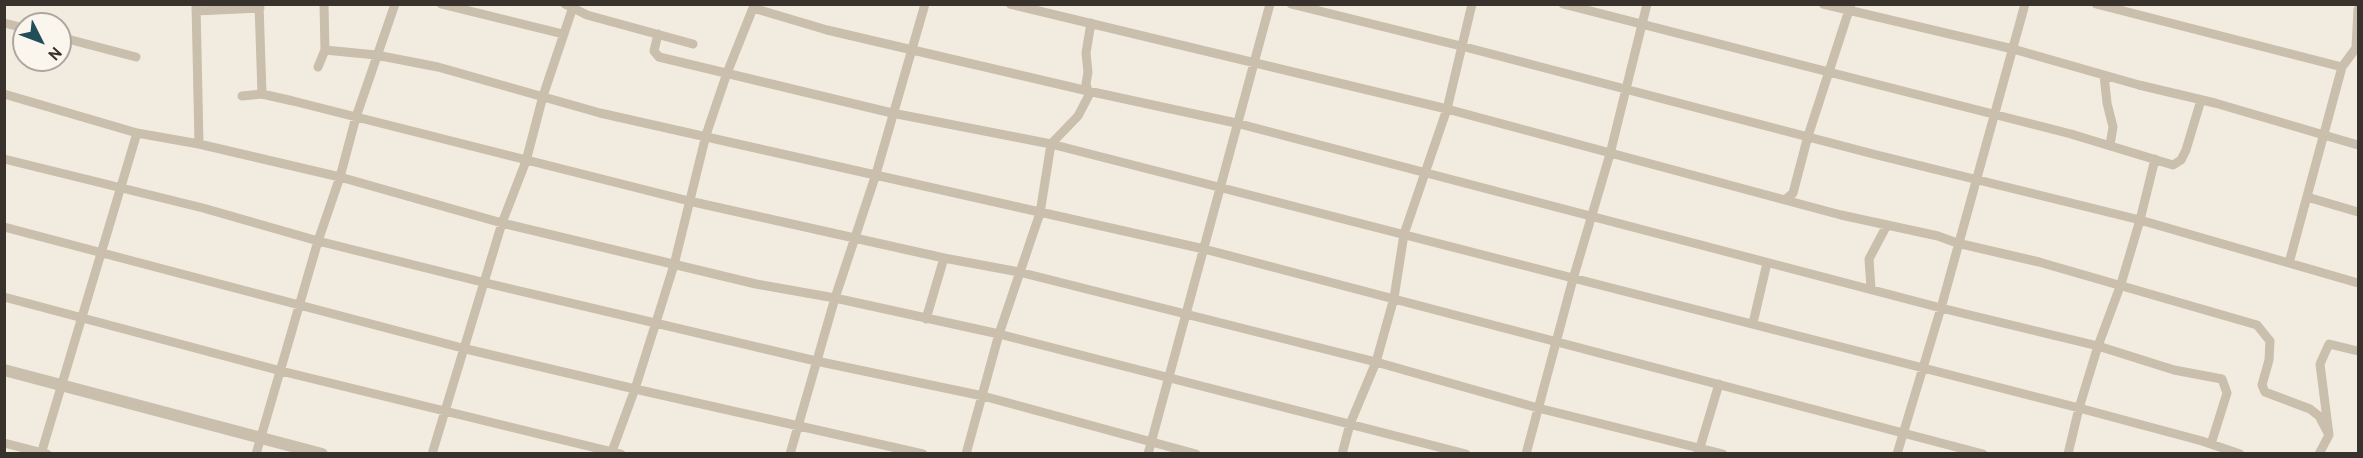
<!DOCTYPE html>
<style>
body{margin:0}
#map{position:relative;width:2363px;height:458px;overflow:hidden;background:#f2ece0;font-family:Overpass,sans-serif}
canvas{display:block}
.frame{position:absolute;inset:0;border:6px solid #39312b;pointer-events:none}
.north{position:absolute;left:12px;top:12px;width:60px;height:60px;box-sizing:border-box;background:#faf6ed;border:2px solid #ada79f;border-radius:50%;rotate:132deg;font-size:16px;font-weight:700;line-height:24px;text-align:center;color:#39312b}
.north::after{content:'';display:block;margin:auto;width:21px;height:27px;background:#224e59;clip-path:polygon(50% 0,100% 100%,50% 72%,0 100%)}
</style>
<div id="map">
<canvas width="2363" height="458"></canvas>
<div class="frame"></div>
<div class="north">N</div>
</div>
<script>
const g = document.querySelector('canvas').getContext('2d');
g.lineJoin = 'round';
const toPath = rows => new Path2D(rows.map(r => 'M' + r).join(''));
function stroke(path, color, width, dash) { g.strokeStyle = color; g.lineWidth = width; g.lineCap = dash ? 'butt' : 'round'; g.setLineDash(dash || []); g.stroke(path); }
stroke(toPath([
 [196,4,199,144],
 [259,4,262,94],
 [441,4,563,34],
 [565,4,587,15,693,44],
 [1010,4,1447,109,1785,200,1793,193,1808,136,1851,4],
 [1291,4,1461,46,1877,155,2140,220,2358,283],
 [1563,4,2071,134,2173,165,2181,160,2186,150,2201,100],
 [1823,4,2013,49,2139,85,2215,103,2358,145],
 [2096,4,2342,67],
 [196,11,260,8],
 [4,23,24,28],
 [658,34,654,51,659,57,892,113,1051,144,2079,408,2202,441,2240,454],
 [60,37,136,57],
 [325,50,376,55,438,67,600,113,1204,249,1983,454],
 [318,67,325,50,324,4],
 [2104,75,2107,103,2113,127,2110,145],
 [4,94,137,133,199,144,340,177,502,223,756,284,835,298,999,334,1466,454],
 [242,96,262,94,293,101,689,201,944,258,1019,272,1376,362,1538,408,1723,454],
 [4,159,203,208,318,241,486,283,816,361,983,396,1196,454],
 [2307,197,2358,212],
 [1785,200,1841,215,1938,236,1957,243,2039,262,2257,325,2270,341,2269,360,2262,385,2265,392,2310,409,2319,416,2329,435],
 [4,227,466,349,635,389,674,265,706,135,727,73,753,8,827,30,1088,91,1236,123,1941,308,2098,346,2174,370,2222,379,2227,393,2211,444],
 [2289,263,2342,67,2356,48,2358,9],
 [1871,288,1869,259,1887,225],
 [4,297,281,371,621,454],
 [926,319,944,258],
 [1753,323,1767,263],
 [4,443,47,454],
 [41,454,137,133],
 [256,454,318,241,340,177,356,117,395,4],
 [432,454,502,223,526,161,543,96,574,4],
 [611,454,635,389,923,454],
 [790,454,835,298,876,174,925,4],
 [966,454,999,334,1040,213,1051,144,1078,116,1089,95,1086,84,1088,72,1086,53,1091,23],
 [1148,454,1270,4],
 [1342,454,1350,424,1376,362,1394,298,1404,234,1447,109,1472,4],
 [1526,454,1573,279,1610,154,1647,4],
 [1698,454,1719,384],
 [1897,454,1941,308,2025,4],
 [2068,454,2079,408,2098,346,2121,284,2140,220,2155,159],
 [2319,454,2329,435,2320,364,2329,344,2358,351]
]), '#cabeac', 9);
stroke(toPath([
 [4,370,322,454]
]), '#cabeac', 12);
</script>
